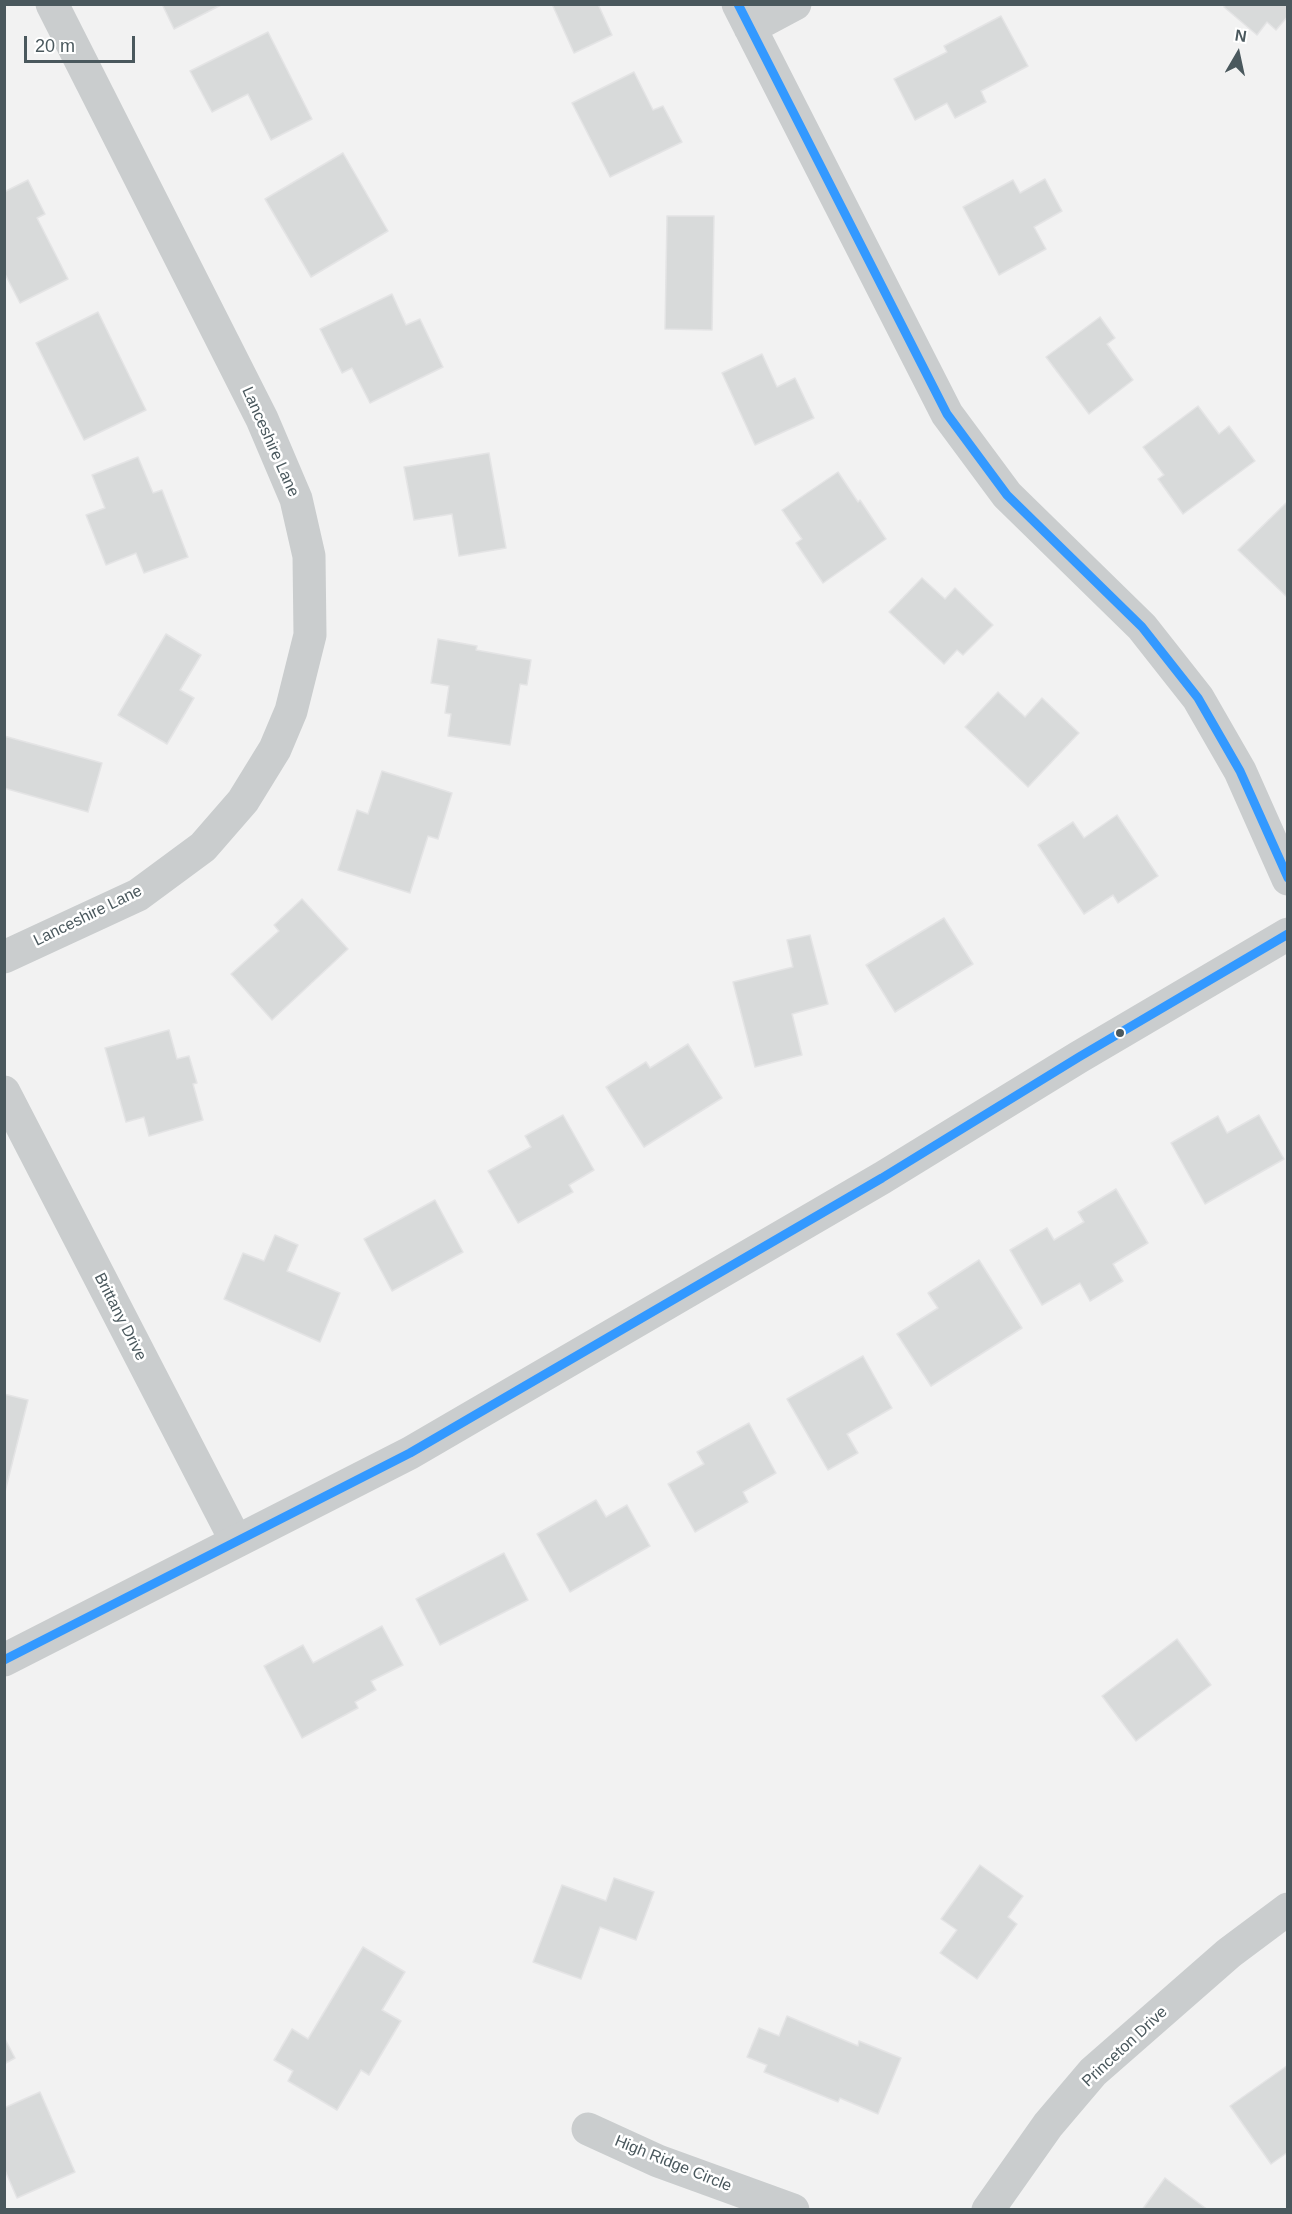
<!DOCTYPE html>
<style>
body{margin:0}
#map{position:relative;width:1292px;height:2214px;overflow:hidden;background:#f2f2f2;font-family:Arial,sans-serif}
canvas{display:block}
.frame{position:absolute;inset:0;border:6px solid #4a585d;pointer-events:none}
.north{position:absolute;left:1208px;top:24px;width:60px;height:60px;-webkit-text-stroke:4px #fff;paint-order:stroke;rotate:9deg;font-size:16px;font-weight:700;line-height:24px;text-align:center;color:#4a585d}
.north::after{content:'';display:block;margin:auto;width:21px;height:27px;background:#4a585d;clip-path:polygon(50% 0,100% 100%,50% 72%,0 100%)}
.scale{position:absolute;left:24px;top:36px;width:111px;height:27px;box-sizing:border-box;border:3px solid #4a585d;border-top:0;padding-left:8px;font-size:18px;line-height:21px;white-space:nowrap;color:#4a585d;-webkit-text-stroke:4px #fff;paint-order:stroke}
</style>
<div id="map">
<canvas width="1292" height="2214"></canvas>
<div class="frame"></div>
<div class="north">N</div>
<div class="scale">20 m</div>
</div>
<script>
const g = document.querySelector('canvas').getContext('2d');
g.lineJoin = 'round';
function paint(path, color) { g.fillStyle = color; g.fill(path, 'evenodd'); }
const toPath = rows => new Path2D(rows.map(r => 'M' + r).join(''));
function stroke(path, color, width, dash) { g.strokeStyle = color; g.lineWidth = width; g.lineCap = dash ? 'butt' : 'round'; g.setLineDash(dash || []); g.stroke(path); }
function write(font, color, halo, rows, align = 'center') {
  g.font = font + ' Arial,sans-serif'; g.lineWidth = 5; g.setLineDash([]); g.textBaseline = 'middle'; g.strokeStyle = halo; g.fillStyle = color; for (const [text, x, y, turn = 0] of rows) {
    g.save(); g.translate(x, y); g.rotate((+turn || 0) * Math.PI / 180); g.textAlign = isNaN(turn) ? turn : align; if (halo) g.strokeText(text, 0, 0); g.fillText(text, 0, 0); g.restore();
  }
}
const building = toPath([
 [162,4,223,4,174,29,162,4],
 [552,4,598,4,612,35,574,53,552,4],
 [1226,4,1288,4,1288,16,1276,30,1267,22,1257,35,1224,7,1226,4],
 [1001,16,1028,66,981,91,986,102,955,118,947,103,915,120,894,79,947,52,944,46,1001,16],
 [268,32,312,119,271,140,248,94,212,112,190,71,268,32],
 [634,72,653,110,663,106,682,142,610,177,572,103,634,72],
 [343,153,388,231,311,277,265,199,343,153],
 [1045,179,1062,211,1034,227,1046,249,999,275,963,207,1013,180,1020,193,1045,179],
 [28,180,45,214,37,218,68,279,20,303,4,272,4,192,28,180],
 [667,216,714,216,712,330,665,329,667,216],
 [392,294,406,325,420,319,443,367,370,403,352,368,342,373,320,329,392,294],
 [98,312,146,410,84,440,36,343,98,312],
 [1100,317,1115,338,1107,344,1133,380,1089,414,1046,357,1100,317],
 [762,354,777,387,795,378,814,418,755,445,722,373,762,354],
 [1198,406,1219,434,1229,426,1255,461,1183,514,1158,479,1164,475,1143,447,1198,406],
 [489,453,506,548,459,556,452,514,414,520,404,467,489,453],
 [138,457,153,493,162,490,188,557,144,573,136,553,106,565,86,515,105,508,92,475,138,457],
 [838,472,858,502,860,500,886,539,823,583,796,543,802,539,782,510,838,472],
 [1286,503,1288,505,1288,598,1238,550,1286,503],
 [922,578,945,599,955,588,993,625,963,655,957,650,944,664,889,612,922,578],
 [166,634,201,655,180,690,194,698,167,744,118,715,166,634],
 [438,639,477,646,476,650,531,660,527,685,520,684,510,745,448,736,451,714,445,713,449,686,431,683,438,639],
 [998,692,1025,717,1042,698,1079,733,1028,787,965,727,998,692],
 [4,736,102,763,88,812,4,788,4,736],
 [382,771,452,793,438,839,428,836,410,893,338,870,357,810,368,814,382,771],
 [1117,815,1158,876,1118,903,1113,895,1084,914,1038,845,1073,822,1084,838,1117,815],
 [302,899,348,949,272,1020,231,974,279,931,274,925,302,899],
 [944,918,973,964,895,1012,866,965,944,918],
 [810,935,828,1004,792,1014,802,1055,755,1067,733,982,793,967,787,940,810,935],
 [169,1030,177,1059,189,1056,197,1083,193,1084,203,1120,149,1136,144,1117,126,1122,105,1048,169,1030],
 [688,1044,722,1098,644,1147,606,1087,646,1062,650,1068,688,1044],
 [563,1115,594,1170,569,1185,573,1192,518,1223,488,1171,531,1147,525,1136,563,1115],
 [1259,1115,1284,1159,1205,1204,1171,1143,1218,1116,1227,1133,1259,1115],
 [1116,1189,1148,1243,1113,1264,1123,1281,1090,1301,1080,1283,1042,1305,1010,1250,1047,1228,1054,1240,1084,1222,1078,1212,1116,1189],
 [435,1200,463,1252,392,1291,364,1239,435,1200],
 [275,1235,298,1245,287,1271,340,1293,320,1342,224,1299,243,1253,264,1261,275,1235],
 [979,1260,1022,1328,931,1386,897,1334,938,1308,928,1293,979,1260],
 [863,1356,892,1408,847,1434,858,1453,828,1470,787,1399,863,1356],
 [4,1394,28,1400,4,1496,4,1394],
 [749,1423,776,1473,743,1492,748,1502,695,1532,668,1484,704,1464,697,1452,749,1423],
 [596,1500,606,1517,627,1505,650,1546,570,1592,537,1534,596,1500],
 [504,1553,528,1600,440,1645,416,1599,504,1553],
 [382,1626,403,1665,371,1681,376,1690,355,1702,358,1708,302,1738,264,1666,303,1645,313,1663,382,1626],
 [1177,1639,1211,1685,1136,1741,1102,1696,1177,1639],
 [980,1865,1023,1896,1008,1917,1017,1924,977,1979,940,1953,957,1930,941,1919,980,1865],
 [614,1878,654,1892,636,1940,600,1927,581,1979,533,1962,562,1885,606,1901,614,1878],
 [363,1947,405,1972,382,2010,401,2021,369,2075,361,2070,337,2110,288,2081,293,2071,274,2060,292,2029,308,2039,363,1947],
 [787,2016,858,2046,859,2041,901,2058,878,2114,840,2098,838,2102,764,2072,767,2065,747,2057,759,2028,779,2036,787,2016],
 [4,2037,15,2058,4,2064,4,2037],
 [1288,2065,1288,2152,1271,2164,1230,2106,1288,2065],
 [40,2092,75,2172,17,2198,4,2168,4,2108,40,2092],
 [1165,2178,1208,2210,1142,2210,1165,2178]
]);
paint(building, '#d8dada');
stroke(building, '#e4e4e5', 1.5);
stroke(toPath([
 [738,4,947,414,1007,495,1142,627,1198,698,1240,771,1288,879],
 [750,28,795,4],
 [4,957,138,895,203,847,243,801,275,749,291,711,310,635,309,556,296,499,262,419,52,4],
 [4,1092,236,1541],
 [588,2129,658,2161,793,2210],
 [988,2210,1048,2125,1093,2072,1229,1953,1288,1909]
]), '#cacdce', 33);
stroke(toPath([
 [4,1660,410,1453,882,1178,1079,1057,1288,934]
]), '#cacdce', 33);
stroke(toPath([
 [738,4,947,414,1007,495,1142,627,1198,698,1240,771,1288,878],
 [4,1660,410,1453,882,1178,1079,1057,1288,934]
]), '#39f', 9);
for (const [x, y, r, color] of [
 [1120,1033,5,"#4a585d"]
]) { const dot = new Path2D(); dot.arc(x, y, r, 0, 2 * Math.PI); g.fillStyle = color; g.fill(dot); stroke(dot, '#fff', 2); }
write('16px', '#4a585d', '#fff', [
 ["Lanceshire Lane",270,442,66],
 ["Lanceshire Lane",88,916,-26],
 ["Brittany Drive",120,1317,63],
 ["Princeton Drive",1125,2047,-43],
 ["High Ridge Circle",673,2164,22]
]);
</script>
